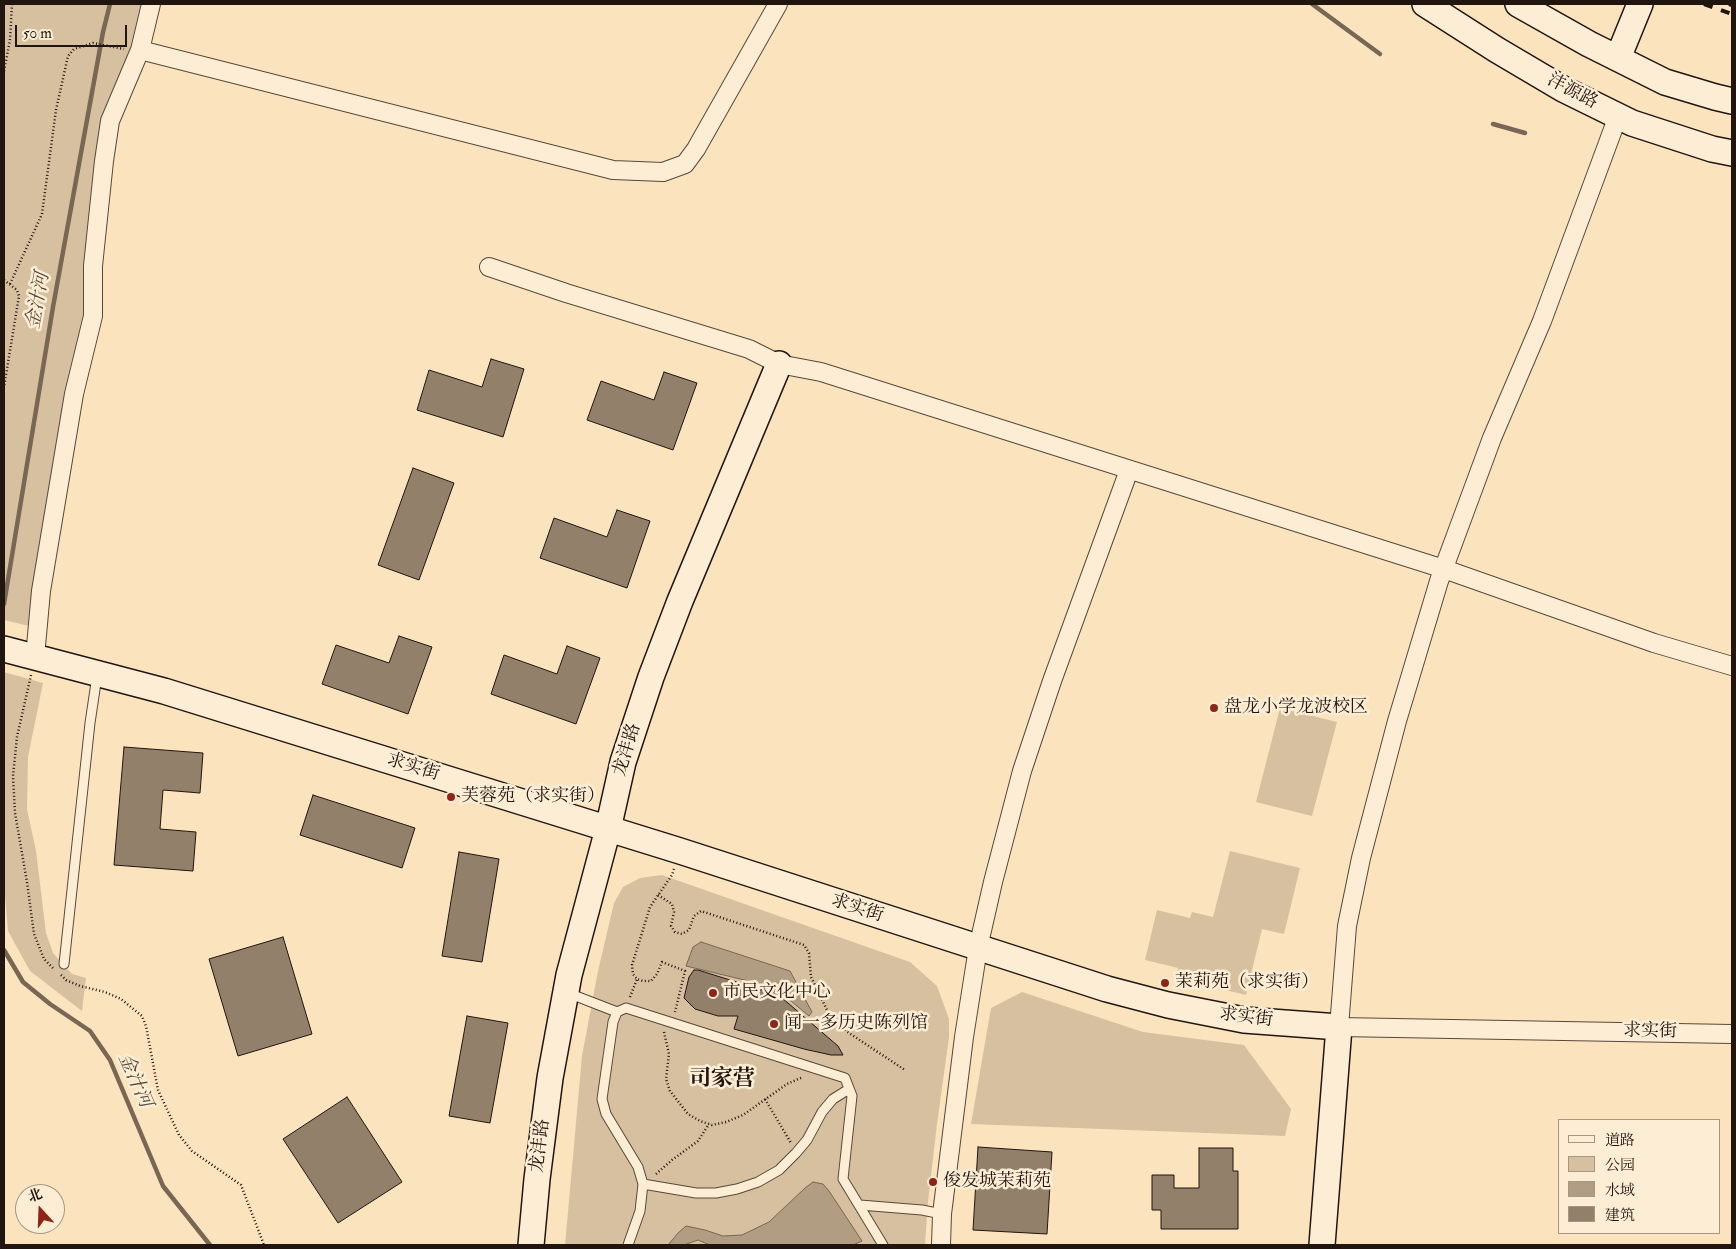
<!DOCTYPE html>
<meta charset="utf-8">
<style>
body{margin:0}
#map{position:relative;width:1736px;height:1249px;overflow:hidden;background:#fbe3bd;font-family:"IM FELL Double Pica","Noto Serif SC",serif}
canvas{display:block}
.frame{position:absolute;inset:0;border:5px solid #211510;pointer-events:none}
.legend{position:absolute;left:1558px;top:1119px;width:162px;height:115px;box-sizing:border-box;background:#fcedd4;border:1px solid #a49786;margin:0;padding:6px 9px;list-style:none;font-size:15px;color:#211510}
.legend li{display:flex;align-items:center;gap:10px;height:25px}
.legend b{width:25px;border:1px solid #a49786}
.north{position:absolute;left:15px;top:1184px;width:50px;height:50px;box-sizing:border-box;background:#fcedd4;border:1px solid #a49786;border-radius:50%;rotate:340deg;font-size:14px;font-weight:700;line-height:20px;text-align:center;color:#211510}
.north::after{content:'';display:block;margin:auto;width:18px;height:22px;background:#8f2418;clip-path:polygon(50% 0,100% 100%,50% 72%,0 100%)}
.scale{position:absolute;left:15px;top:25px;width:112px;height:22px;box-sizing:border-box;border:2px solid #211510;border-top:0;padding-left:6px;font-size:15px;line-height:18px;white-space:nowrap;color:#211510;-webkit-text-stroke:4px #fcedd4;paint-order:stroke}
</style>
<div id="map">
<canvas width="1736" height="1249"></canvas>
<div class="frame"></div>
<ul class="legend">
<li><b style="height:6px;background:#fcedd4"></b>道路</li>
<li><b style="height:14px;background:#d6c0a0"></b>公园</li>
<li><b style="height:14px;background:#b19d82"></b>水域</li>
<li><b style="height:14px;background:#92806a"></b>建筑</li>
</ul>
<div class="north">北</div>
<div class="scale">50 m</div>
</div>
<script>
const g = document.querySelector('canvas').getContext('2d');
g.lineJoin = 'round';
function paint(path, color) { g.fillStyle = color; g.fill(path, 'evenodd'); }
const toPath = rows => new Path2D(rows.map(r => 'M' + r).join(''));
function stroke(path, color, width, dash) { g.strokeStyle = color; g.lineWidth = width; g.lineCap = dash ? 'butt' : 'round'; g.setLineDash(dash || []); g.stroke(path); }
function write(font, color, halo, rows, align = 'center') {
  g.font = font + ' "IM FELL Double Pica","Noto Serif SC",serif'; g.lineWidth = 5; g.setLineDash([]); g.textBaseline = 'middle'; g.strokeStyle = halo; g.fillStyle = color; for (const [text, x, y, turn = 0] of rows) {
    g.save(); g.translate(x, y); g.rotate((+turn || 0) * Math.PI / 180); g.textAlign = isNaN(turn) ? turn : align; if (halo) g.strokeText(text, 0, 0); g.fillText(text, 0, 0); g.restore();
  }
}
paint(toPath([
 [4,4,141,4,124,73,87,308,29,626,4,620],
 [4,672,43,683,28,757,27,809,36,851,46,933,53,953,72,974,86,978,82,1011,30,971,8,931,4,883],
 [1280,708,1337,722,1312,816,1256,802],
 [1230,851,1300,868,1284,934,1262,929,1246,995,1176,978,1178,968,1145,960,1157,910,1190,918,1192,912,1213,917],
 [662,875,910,962,937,986,949,1019,949,1037,937,1124,928,1202,925,1245,565,1245,582,1056,598,971,614,903,623,887,640,878],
 [1022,992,1143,1032,1244,1045,1291,1109,1285,1136,971,1124,991,1008]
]), '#d6c0a0');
const water = toPath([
 [701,942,790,971,812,1012,809,1016,779,991,764,987,757,983,686,966,693,947,701,942],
 [813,1182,823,1184,829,1191,862,1241,853,1245,710,1245,698,1240,684,1245,668,1245,678,1233,686,1226,705,1230,723,1236,742,1235,769,1222,805,1188,813,1182]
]);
paint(water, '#b19d82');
stroke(water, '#776754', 1);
stroke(toPath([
 [1312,4,1380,54],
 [1493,124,1525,133],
 [4,604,53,307,103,32,110,4],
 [4,950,23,982,50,1004,90,1031,110,1060,163,1186,210,1245]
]), '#776754', 4.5);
const building = toPath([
 [491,359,524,369,503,437,417,410,429,370,482,387,491,359],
 [664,372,697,383,673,450,587,420,601,381,654,400,664,372],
 [413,468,454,483,419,580,378,565,413,468],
 [617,510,650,521,627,588,540,558,554,518,607,537,617,510],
 [399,636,432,647,408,714,322,684,336,645,389,663,399,636],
 [567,646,600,658,576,724,491,694,504,655,557,674,567,646],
 [124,747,203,753,200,793,163,790,160,829,196,832,193,871,114,865,124,747],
 [313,795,415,828,402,868,300,835,313,795],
 [459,852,499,859,482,962,442,956,459,852],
 [283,937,312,1034,238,1056,209,959,283,937],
 [694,970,698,970,746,985,753,993,766,988,774,991,838,1046,843,1055,831,1055,804,1049,734,1029,738,1016,718,1016,695,1009,684,998,689,977,694,970],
 [467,1016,508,1023,490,1123,449,1116,467,1016],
 [347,1097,402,1182,338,1223,283,1139,347,1097],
 [978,1147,1052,1152,1047,1234,973,1230,978,1147],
 [1199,1148,1233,1148,1233,1171,1238,1171,1238,1229,1161,1229,1161,1210,1152,1210,1152,1175,1174,1175,1174,1188,1199,1188,1199,1148]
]);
paint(building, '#92806a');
stroke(building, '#211510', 1);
const lane = toPath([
 [64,964,90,723,97,676],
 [568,993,617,1012],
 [643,1184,696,1193,716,1193,737,1189,758,1182,779,1170,796,1153,807,1140,822,1112,833,1099,849,1089],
 [860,1205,922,1210,942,1214],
 [628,1245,640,1211,643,1184,638,1167,606,1114,602,1099,613,1022,617,1012,626,1008,845,1078,852,1096,843,1179,883,1245]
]);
const street = toPath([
 [140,50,613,170,663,172,685,164,696,149,778,4],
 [1618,116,1542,321,1492,438,1439,581,1397,721,1361,858,1347,926,1339,1027,1732,1034],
 [489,267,566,293,749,349,779,364,821,372,1444,569,1654,643,1732,666],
 [35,657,41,591,74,394,93,316,93,266,104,161,110,121,140,50,151,4],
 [941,1245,942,1214,964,1037,978,948,993,882,1022,771,1052,681,1129,470]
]);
const secondary = toPath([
 [1425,4,1497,50,1563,89,1632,123,1712,149,1732,153],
 [1518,4,1589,44,1665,82,1715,97,1732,101],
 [1618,58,1640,4],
 [4,649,164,691,680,851,1107,989,1168,1005,1244,1020,1339,1027,1322,1245],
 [531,1245,537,1179,550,1078,569,975,608,829,623,762,651,677,680,601,779,364]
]);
stroke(lane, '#58483b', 11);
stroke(street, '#58483b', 20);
stroke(secondary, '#211510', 28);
stroke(toPath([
 [4,71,10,40,12,4],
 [4,280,17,290,19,296,4,387],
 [10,284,42,214,56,110,68,56,74,49,93,43,124,49],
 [31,675,17,737,13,776,15,813,27,882,34,934,44,959,53,968],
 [674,869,672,875,650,907,632,965,633,974,637,979,643,981,651,981,657,974,662,962,685,971,675,1012],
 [658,895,672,904,674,912,671,926,675,932,682,934,689,930,694,916,701,911,804,945,809,953,811,977,827,1010,846,1031,905,1070],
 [61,975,66,980,80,986,105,992,121,999,142,1016,146,1026,158,1090,179,1135,192,1151,241,1185,264,1245],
 [630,997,637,979],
 [664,1032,669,1054,666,1079,670,1091,688,1114,700,1121,712,1125,726,1122,743,1115,787,1084,803,1077],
 [765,1099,791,1143],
 [656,1174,672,1160,698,1141,709,1124]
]), '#211510', 2.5, [1, 2.5]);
stroke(lane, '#fcedd4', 9);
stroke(street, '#fcedd4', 18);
stroke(secondary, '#fcedd4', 25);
stroke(toPath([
 [1704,4,1732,14],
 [1729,4,1732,5]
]), '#211510', 4, [9, 9]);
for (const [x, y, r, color] of [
 [1214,708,5,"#8f2418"],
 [451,797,5,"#8f2418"],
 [1165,983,5,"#8f2418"],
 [713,993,5,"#8f2418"],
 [774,1024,5,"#8f2418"],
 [933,1182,5,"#8f2418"]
]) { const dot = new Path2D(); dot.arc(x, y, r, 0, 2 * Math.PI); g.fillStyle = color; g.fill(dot); stroke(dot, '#fcedd4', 2); }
write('18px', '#211510', '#fcedd4', [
 ["沣源路",1572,92,28],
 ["龙沣路",628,750,-73],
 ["求实街",413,768,17],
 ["求实街",857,909,18],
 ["求实街",1246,1018,7],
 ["求实街",1650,1032,1],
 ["龙沣路",541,1146,-83]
]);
write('18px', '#211510', '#fcedd4', [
 ["盘龙小学龙波校区",1224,708],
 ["芙蓉苑（求实街）",461,797],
 ["茉莉苑（求实街）",1175,983],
 ["市民文化中心",723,993],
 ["闻一多历史陈列馆",784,1024],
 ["俊发城茉莉苑",943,1182]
], 'left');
write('italic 19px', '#5b4b3e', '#fcedd4', [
 ["金汁河",39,301,-80],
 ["金汁河",134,1081,66]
]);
write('bold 22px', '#211510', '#fcedd4', [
 ["司家营",722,1080]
]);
</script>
